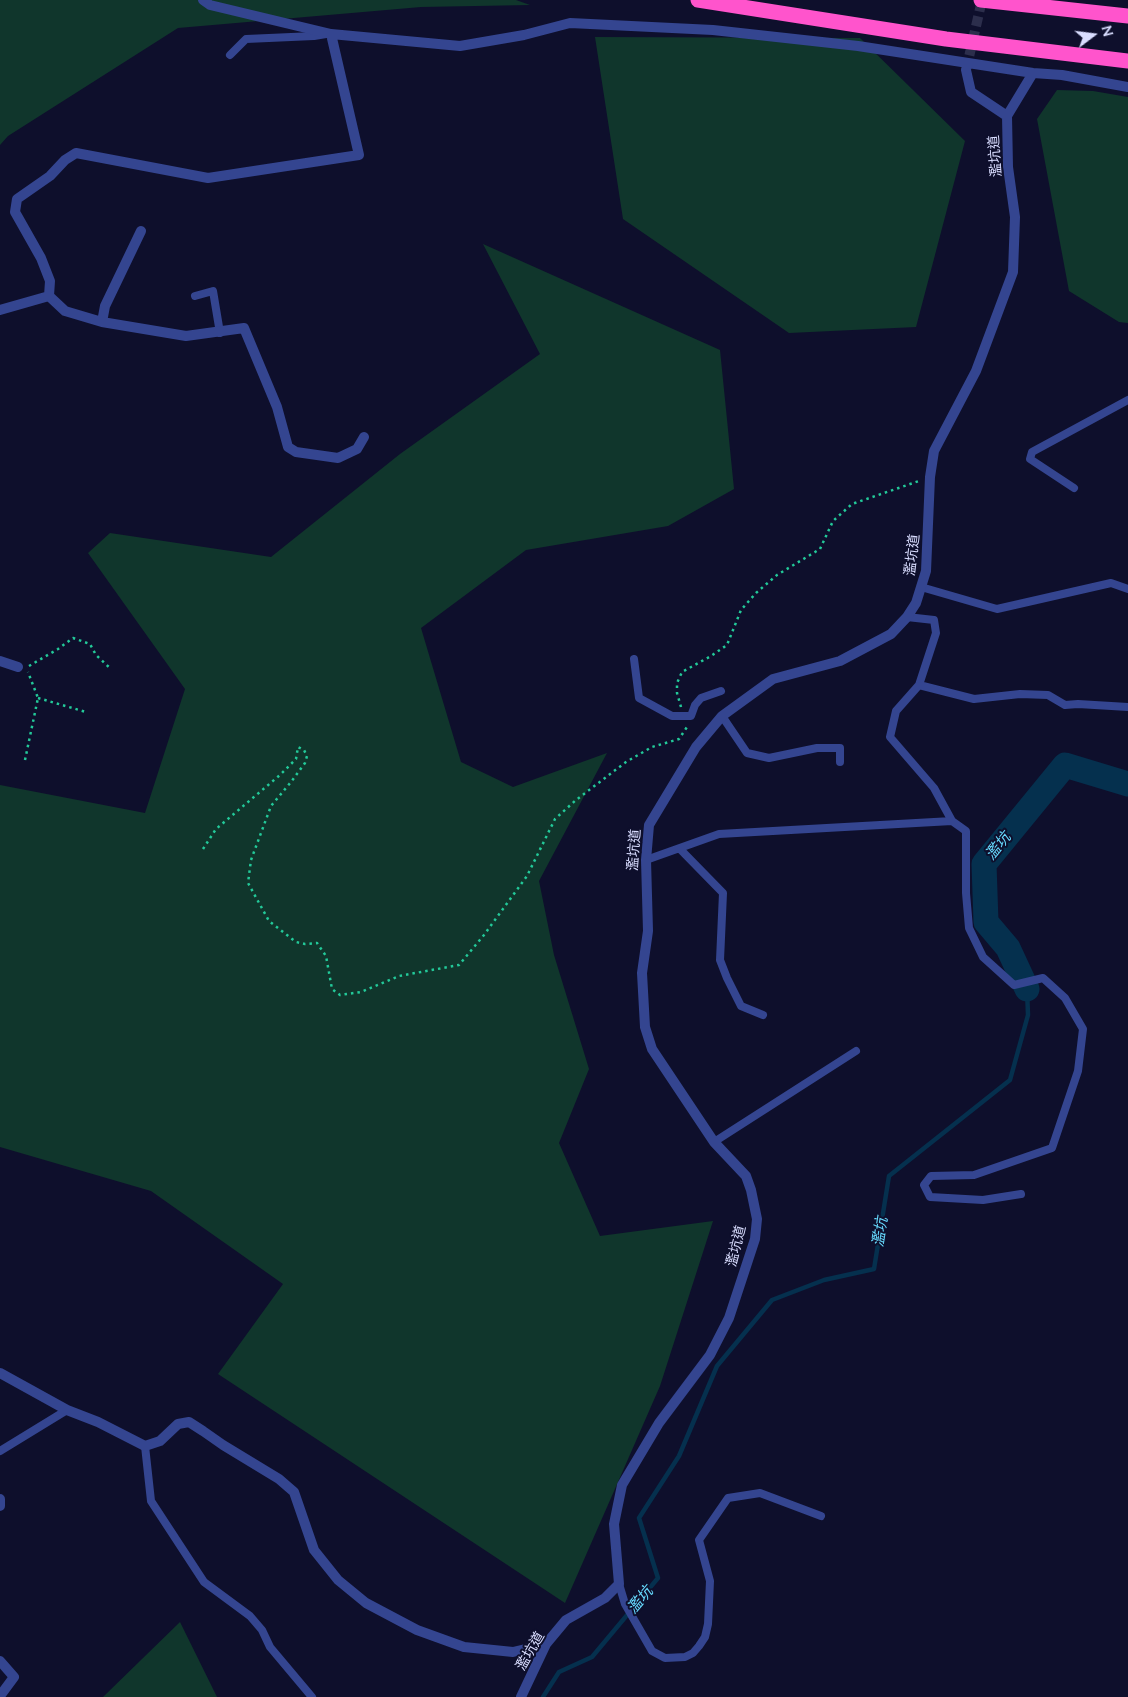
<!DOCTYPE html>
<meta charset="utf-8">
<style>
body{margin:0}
#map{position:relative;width:1128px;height:1697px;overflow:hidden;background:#0e0f2c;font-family:Lato,sans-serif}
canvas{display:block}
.north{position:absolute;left:1068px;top:10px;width:50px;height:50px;-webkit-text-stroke:4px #0e0f2c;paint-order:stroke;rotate:75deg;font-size:14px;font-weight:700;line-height:20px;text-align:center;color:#d9ddff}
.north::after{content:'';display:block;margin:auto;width:18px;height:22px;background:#d9ddff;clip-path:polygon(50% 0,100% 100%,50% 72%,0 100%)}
</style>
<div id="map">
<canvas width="1128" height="1697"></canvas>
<div class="north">N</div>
</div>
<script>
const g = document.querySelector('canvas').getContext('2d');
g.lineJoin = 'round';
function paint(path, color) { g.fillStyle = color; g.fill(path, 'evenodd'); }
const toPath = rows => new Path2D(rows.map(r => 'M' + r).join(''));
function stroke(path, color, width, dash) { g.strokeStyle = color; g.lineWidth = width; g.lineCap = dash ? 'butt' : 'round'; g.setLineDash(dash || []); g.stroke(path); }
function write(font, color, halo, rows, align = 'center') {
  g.font = font + ' Lato,"Noto Sans TC",sans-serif'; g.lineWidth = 4; g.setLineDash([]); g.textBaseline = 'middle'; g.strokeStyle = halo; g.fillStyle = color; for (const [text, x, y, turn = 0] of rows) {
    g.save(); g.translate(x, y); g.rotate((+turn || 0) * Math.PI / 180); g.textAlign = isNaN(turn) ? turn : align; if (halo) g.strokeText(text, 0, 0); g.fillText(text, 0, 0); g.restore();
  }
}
paint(toPath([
 [0,0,516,0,530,5,421,7,178,28,8,136,0,145],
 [595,37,860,38,965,141,916,327,789,333,623,219],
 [1057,90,1093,91,1128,97,1128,323,1119,322,1069,291,1037,119],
 [483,244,720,350,734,489,668,526,526,550,421,628,461,762,513,787,607,753,539,881,554,955,589,1069,559,1143,600,1236,713,1221,660,1386,565,1603,218,1374,283,1284,151,1191,0,1147,0,785,145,813,185,689,88,553,110,533,271,557,400,454,540,354],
 [180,1622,217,1697,103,1697]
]), '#10362c');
stroke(toPath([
 [543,1697,559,1672,592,1657,658,1578,639,1518,679,1456,717,1366,772,1300,824,1280,874,1269,889,1176,1010,1080,1028,1015,1027,989]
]), '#05304e', 4.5);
stroke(toPath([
 [1027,989,1008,948,986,922,984,864,1065,765,1128,784]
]), '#05304e', 25);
stroke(toPath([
 [966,70,982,0]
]), '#2c2e4c', 10, [10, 5]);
stroke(toPath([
 [29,666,58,649,73,638,90,644,96,655,111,669],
 [38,698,86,712],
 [681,707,677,693,677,683,682,672,711,656,727,645,741,610,756,593,777,575,820,549,833,521,852,504,919,481],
 [25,760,38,698,28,672],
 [203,849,216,829,280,775,296,759,298,747,304,750,307,756,305,763,291,782,271,806,251,860,248,883,269,921,296,942,305,944,317,943,326,956,332,989,340,995,361,992,399,976,459,965,484,935,527,876,555,819,576,800,626,762,652,747,679,739,687,727]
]), '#23c999', 2.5, [2.5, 4]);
stroke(toPath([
 [230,55,246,39,314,36,326,34],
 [195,296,213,291,220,333],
 [1074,488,1030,459,1032,452,1128,400],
 [921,587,997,609,1111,583,1128,589],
 [907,617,934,620,936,633,919,685,896,711,890,737,934,788,952,821,966,831,966,893,969,928,983,957,1014,985,1043,978,1065,998,1083,1029,1078,1071,1052,1148,974,1175,931,1176,924,1185,930,1197,983,1200,1021,1194],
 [634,659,639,698,672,716,691,716,695,705,701,698,721,691],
 [919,685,974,699,1020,694,1048,695,1065,705,1078,704,1128,707],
 [722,716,747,753,769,758,817,748,840,748,840,762],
 [680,849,723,893,720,960,727,978,741,1006,763,1015],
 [646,860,719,834,952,821],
 [714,1142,856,1051],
 [145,1446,151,1501,204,1582,250,1616,262,1630,270,1647,312,1697],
 [0,1451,67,1410],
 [619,1584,625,1604,652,1651,665,1658,685,1657,693,1653,699,1646,705,1637,708,1624,710,1581,699,1540,728,1498,760,1493,821,1516]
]), '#344590', 8);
stroke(toPath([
 [331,34,460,46,524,35,570,23,713,30,858,46,1033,73,1062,75,1128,87],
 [1007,116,1033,73],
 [49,296,65,311,102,322,186,336,244,328,277,407,288,447,296,452,338,458,357,449,364,437],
 [0,310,49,296,50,281,41,258,15,212,17,199,50,176,65,160,76,153,208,178,359,155,331,34,210,5,203,0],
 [102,322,105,306,141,231],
 [0,661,18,667],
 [0,1373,67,1410,98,1422,145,1446,160,1441,178,1424,189,1422,203,1431,223,1445,279,1479,294,1492,314,1550,338,1580,366,1603,417,1630,464,1647,513,1652,546,1644],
 [0,1499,0,1506],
 [0,1661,14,1677,0,1696],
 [521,1697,546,1644,566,1620,605,1598,619,1584,614,1524,622,1485,659,1423,710,1355,729,1318,755,1239,757,1219,751,1190,746,1176,714,1142,652,1049,645,1027,642,973,648,931,646,860,649,825,696,747,722,716,773,679,840,661,891,634,907,617,916,603,926,571,930,477,934,451,976,371,1013,272,1015,217,1008,167,1007,116,971,92,966,70]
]), '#344590', 10);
stroke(toPath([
 [698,0,946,39,1128,61],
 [981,0,1128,16]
]), '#ff54cc', 15);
write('14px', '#d9ddff', '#0e0f2c', [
 ["濫坑道",995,156,-94],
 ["濫坑道",912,555,-83],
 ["濫坑道",634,850,-86],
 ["濫坑道",736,1246,-76],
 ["濫坑道",530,1651,-60]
]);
write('italic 15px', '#67dbff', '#0e0f2c', [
 ["濫坑",998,846,-51],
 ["濫坑",880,1232,-81],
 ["濫坑",640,1600,-50]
]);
</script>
